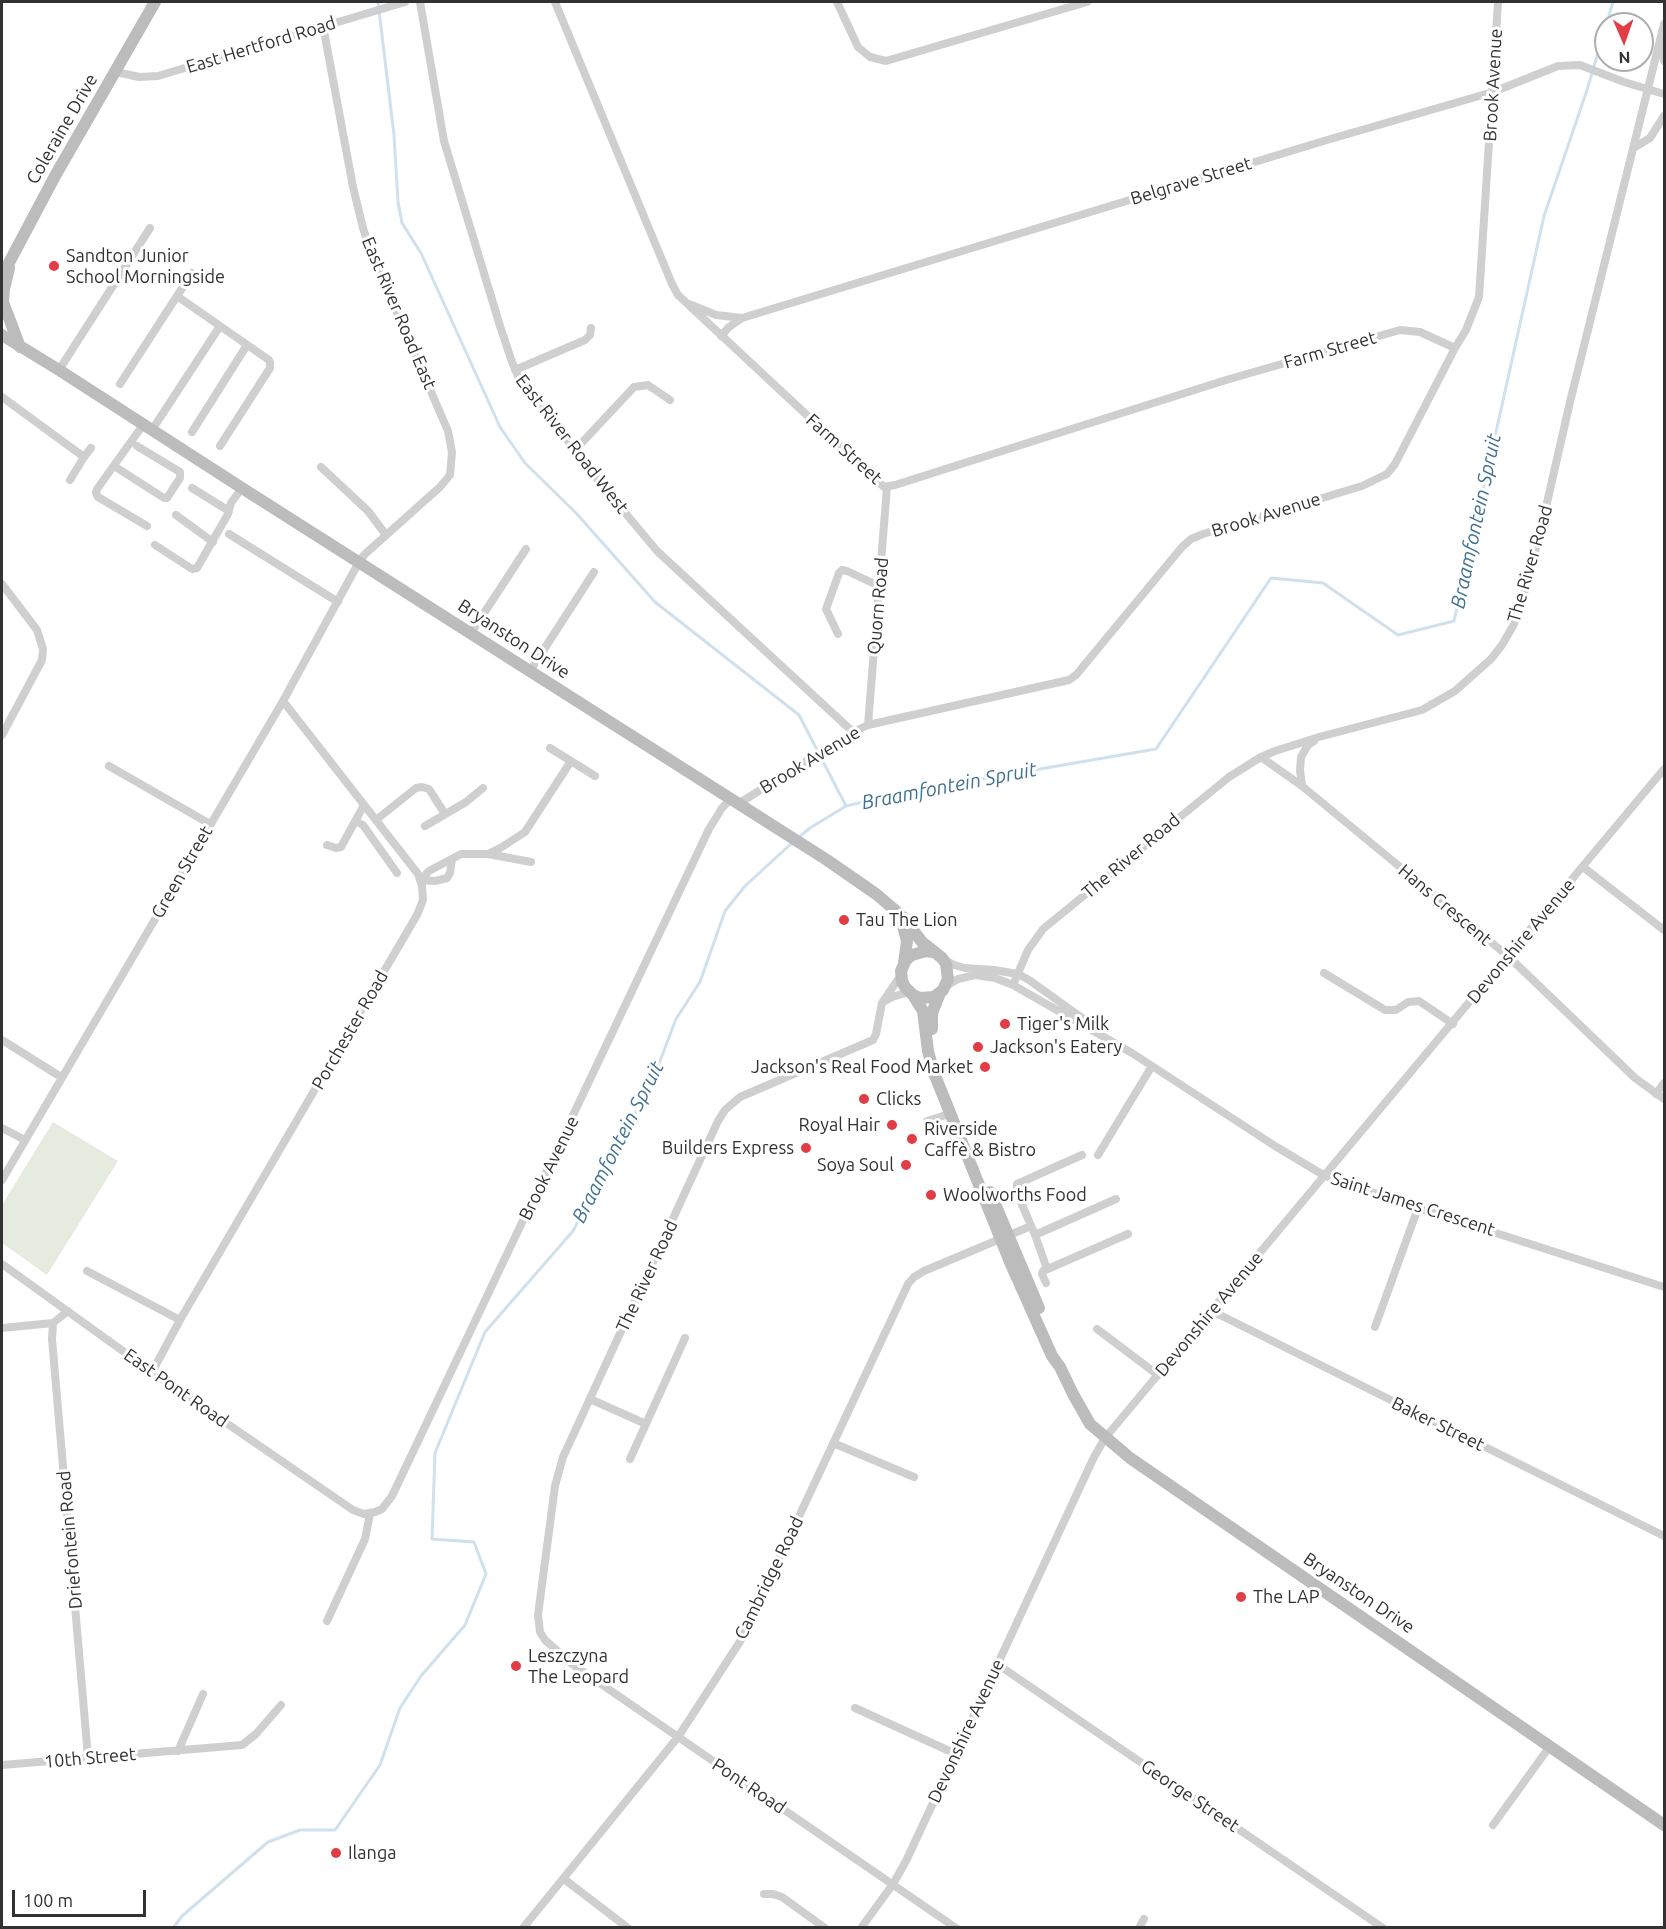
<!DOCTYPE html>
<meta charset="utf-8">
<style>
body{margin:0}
#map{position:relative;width:1666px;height:1929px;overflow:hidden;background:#fff;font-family:Ubuntu,sans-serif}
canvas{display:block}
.frame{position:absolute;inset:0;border:3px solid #323232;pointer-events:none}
.north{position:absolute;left:1594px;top:12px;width:60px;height:60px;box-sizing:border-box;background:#fff;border:2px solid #adadad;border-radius:50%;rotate:178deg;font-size:16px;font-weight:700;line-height:24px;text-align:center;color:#323232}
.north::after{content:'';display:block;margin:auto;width:21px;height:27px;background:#e23c45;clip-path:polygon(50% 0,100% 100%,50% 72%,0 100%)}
.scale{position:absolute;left:12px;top:1890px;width:134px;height:27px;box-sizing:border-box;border:3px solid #323232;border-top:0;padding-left:8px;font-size:18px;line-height:21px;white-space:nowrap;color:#323232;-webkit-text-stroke:4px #fff;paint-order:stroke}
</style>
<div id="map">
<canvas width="1666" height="1929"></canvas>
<div class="frame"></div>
<div class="north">N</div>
<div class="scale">100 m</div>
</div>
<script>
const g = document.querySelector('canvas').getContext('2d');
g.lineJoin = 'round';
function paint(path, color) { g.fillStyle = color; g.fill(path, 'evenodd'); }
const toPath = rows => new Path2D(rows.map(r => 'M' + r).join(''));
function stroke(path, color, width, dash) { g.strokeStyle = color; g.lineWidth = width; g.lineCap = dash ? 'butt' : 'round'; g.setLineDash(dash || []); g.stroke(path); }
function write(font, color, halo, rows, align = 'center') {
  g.font = font + ' Ubuntu,sans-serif'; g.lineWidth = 6; g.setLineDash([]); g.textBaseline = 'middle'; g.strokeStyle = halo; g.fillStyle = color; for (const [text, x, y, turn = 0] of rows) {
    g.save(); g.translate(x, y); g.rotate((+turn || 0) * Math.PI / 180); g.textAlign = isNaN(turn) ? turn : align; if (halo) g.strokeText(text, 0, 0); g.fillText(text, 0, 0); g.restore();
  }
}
paint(toPath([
 [53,1122,118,1161,47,1275,2,1243,2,1205]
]), '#e5ebdf');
stroke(toPath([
 [378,2,394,135,398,202,402,223,421,253,500,427,525,463,577,514,655,602,799,715,846,806],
 [798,838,810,828,846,806,906,792,1156,749,1271,578,1323,583,1398,635,1454,621,1544,216,1587,90,1613,2],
 [173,1928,182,1916,268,1842,300,1830,335,1830,380,1765,400,1708,421,1676,465,1625,486,1574,474,1542,432,1539,435,1453,485,1332,573,1231,652,1082,676,1019,700,982,725,911,745,886,793,842]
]), '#cfe1ed', 3);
stroke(toPath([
 [420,2,444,141,500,326,512,362,518,376,602,485,657,551,853,732],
 [555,2,672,284,678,295,884,487,895,485,1226,380,1400,330,1420,332,1455,348],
 [837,2,858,47,870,57,886,61,1087,2],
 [1661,42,1664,61],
 [116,72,139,77,158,76,405,2],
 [1635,147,1650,138,1664,116],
 [177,296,192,273],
 [689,304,716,315,742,318],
 [721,336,729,327,742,318,1327,140,1493,92,1558,66,1580,65,1624,82,1664,94],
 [59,370,150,228],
 [515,370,585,340,590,335,591,328],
 [120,384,177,296,220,326,152,430],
 [2,397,84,457,70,480],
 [143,425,97,489,96,493,98,497,147,526],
 [192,432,247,345],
 [220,446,270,368,270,363,269,360,220,326],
 [575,450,634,387,648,385,670,400],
 [84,457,91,448],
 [114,466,164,498,167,498,180,478,180,472,137,446],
 [321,467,368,511,386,535],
 [192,488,229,511],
 [176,515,213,542],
 [229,534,338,602],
 [155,545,192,569,197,568,228,514,231,503,242,488],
 [2,584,37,630,43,649,42,660,2,735],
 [471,633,526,549],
 [838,634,826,609,839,573,842,570,847,571,879,586],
 [530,671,594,572],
 [868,725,887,487],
 [550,748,595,776],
 [1261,757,1302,786,1509,957,1635,1078,1664,1099],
 [109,766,210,824],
 [1302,786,1300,770,1301,757,1308,745,1314,741],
 [738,804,853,732,868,725,1069,680,1076,675,1182,547,1191,539,1203,534,1362,486,1387,474,1395,464,1455,348,1466,330,1479,297,1498,2],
 [376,820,416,788,422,787,429,789,445,814],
 [355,821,363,825,397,873],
 [425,826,466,802,483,788],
 [327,845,336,848,341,847,364,805],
 [488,854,531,862],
 [1583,867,1664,930],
 [421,880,429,871,461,854,488,854,502,847,525,832,571,761],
 [421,880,435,881,447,878,450,873,452,860],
 [943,959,954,965,965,968,994,970,1018,974,1029,980,1099,1030],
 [1324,973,1385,1010,1396,1010,1408,1002,1419,1001,1453,1024],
 [901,975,882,1003,876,1034,873,1040,740,1097,725,1110,718,1121,563,1457,555,1486,538,1615,540,1632,545,1640,572,1664,956,1928],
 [1013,985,1028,950,1043,929,1229,777,1261,757,1275,751,1319,737,1422,710,1455,691,1491,659,1502,645,1513,626,1521,605,1541,529,1570,402,1664,24],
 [946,986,958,979,975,975,995,978,1013,985,1132,1053,1275,1146,1325,1176,1418,1208,1664,1287],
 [885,1001,892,997,909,992],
 [2,1040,61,1077],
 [1656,1094,1664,1083],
 [927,1121,949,1114],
 [2,1128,25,1140],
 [1082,1155,1017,1184,1017,1193,1035,1235,1116,1199],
 [1098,1155,1152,1066],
 [2,1180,283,701,359,562,365,554,440,487,450,475,452,452,448,431,370,250,363,228,353,187,323,26],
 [1035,1235,1047,1269],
 [2,1264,152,1372,353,1510,364,1514,375,1512,382,1509,392,1496,709,829,722,808,730,800],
 [87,1271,180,1320],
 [1046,1283,1042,1274,1043,1271,1128,1234],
 [1212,1311,1664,1536],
 [53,1323,52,1339,88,1757],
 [1375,1327,1418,1208],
 [2,1328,53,1323,68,1311],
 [1097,1329,1158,1375],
 [152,1372,180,1320,417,915,423,900,422,886,418,874,283,701],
 [590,1399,646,1424],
 [833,1443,914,1477],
 [630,1459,685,1338],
 [327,1621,365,1539,370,1514],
 [997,1664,1383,1928],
 [855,1708,956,1754],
 [178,1751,203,1694],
 [2,1765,242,1745,256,1734,281,1705],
 [1493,1825,1550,1746],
 [564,1879,628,1928],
 [764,1894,773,1894,782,1897,825,1928],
 [523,1928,678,1737,741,1640,908,1284,914,1277,924,1271,1031,1226],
 [861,1928,893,1884,906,1861,1094,1457,1105,1438,1664,769],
 [1139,1928,1144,1919]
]), '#cfcfcf', 8);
stroke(toPath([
 [9,268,4,289,3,302,20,347],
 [2,276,55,176,155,2],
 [2,335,59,370,242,488,827,860,876,894,902,916,922,942,942,958,946,964,948,979,943,990,934,997,920,998,913,995,905,987,902,981,901,971,906,960,912,955,926,951,933,952],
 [902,922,907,941,904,963],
 [913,995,923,1011,928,1051,934,1073,1010,1262,1052,1356,1060,1367,1073,1394,1090,1424,1130,1458,1664,1825],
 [932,1029,932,1013,940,993],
 [990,1192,1039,1308]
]), '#bcbcbc', 12);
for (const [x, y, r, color] of [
 [54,266,6,"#e23c45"],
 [844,920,6,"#e23c45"],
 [1005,1024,6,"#e23c45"],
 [978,1047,6,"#e23c45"],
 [985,1067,6,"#e23c45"],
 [864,1099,6,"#e23c45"],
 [892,1125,6,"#e23c45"],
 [912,1139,6,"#e23c45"],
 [806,1148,6,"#e23c45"],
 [906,1165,6,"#e23c45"],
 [931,1195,6,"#e23c45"],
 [1241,1597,6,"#e23c45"],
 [516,1666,6,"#e23c45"],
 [336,1853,6,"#e23c45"]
]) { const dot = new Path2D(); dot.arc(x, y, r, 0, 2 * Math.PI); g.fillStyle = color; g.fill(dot); stroke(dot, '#fff', 2); }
write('18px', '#323232', '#fff', [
 ["East Hertford Road",261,45,-17],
 ["Brook Avenue",1493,85,-87],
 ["Coleraine Drive",62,129,-60],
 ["Belgrave Street",1191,181,-17],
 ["East River Road East",399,313,67],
 ["Farm Street",1330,350,-16],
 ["East River Road West",572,444,52],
 ["Farm Street",844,449,42],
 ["Brook Avenue",1266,515,-17],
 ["The River Road",1530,564,-74],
 ["Quorn Road",878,606,-85],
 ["Bryanston Drive",514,639,33],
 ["Brook Avenue",810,760,-31],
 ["The River Road",1131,856,-40],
 ["Green Street",182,872,-60],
 ["Hans Crescent",1445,905,40],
 ["Devonshire Avenue",1521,941,-50],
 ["Porchester Road",350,1030,-60],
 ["Brook Avenue",549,1168,-64],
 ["Saint James Crescent",1413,1204,18],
 ["The River Road",647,1276,-65],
 ["Devonshire Avenue",1209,1314,-50],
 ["East Pont Road",176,1388,35],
 ["Baker Street",1438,1424,26],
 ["Driefontein Road",70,1540,-95],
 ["Cambridge Road",769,1578,-64],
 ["Bryanston Drive",1359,1593,34],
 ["Devonshire Avenue",966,1731,-65],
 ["10th Street",90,1758,-5],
 ["Pont Road",749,1786,34],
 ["George Street",1190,1796,34]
]);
write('18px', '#323232', '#fff', [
 ["Sandton Junior",66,256],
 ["School Morningside",66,277],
 ["Tau The Lion",856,920],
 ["Tiger's Milk",1017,1024],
 ["Jackson's Eatery",990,1047],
 ["Jackson's Real Food Market",973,1067,"right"],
 ["Clicks",876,1099],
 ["Royal Hair",880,1125,"right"],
 ["Riverside",924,1129],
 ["Caffè & Bistro",924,1150],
 ["Builders Express",794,1148,"right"],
 ["Soya Soul",894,1165,"right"],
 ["Woolworths Food",943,1195],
 ["The LAP",1253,1597],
 ["Leszczyna",528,1656],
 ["The Leopard",528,1677],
 ["Ilanga",348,1853]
], 'left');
write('italic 20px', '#417294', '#fff', [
 ["Braamfontein Spruit",1476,521,-78],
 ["Braamfontein Spruit",949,786,-11],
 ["Braamfontein Spruit",618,1142,-63]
]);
</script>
